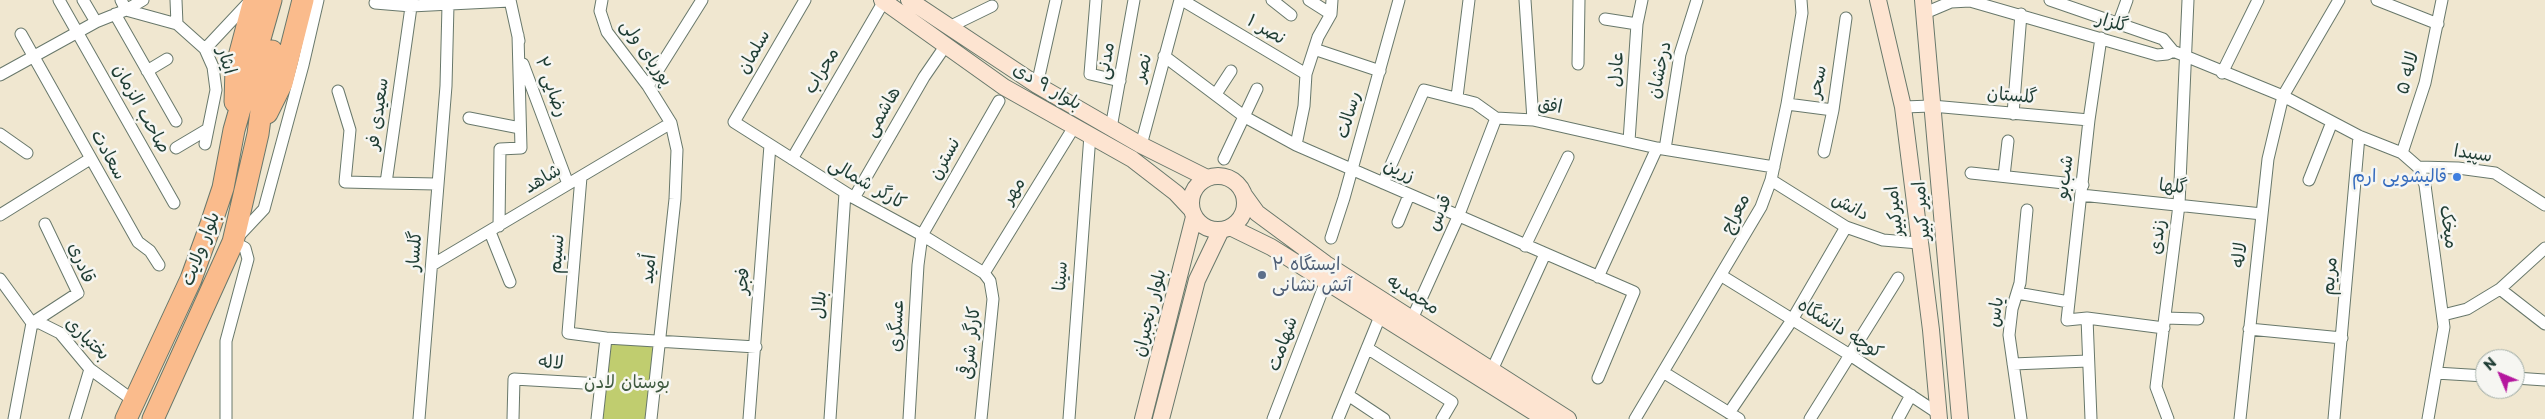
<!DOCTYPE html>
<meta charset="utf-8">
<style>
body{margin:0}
#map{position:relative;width:2545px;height:419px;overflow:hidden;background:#f0e7d0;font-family:"Playpen Sans",sans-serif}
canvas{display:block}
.north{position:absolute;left:2475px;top:349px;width:50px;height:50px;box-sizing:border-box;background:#f6f6f2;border:1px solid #a0aca6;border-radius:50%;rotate:315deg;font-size:14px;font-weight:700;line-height:20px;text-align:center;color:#1f3d34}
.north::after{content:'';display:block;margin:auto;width:18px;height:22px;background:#b5179e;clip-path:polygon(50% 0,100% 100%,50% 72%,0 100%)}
</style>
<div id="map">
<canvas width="2545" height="419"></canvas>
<div class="north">N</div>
</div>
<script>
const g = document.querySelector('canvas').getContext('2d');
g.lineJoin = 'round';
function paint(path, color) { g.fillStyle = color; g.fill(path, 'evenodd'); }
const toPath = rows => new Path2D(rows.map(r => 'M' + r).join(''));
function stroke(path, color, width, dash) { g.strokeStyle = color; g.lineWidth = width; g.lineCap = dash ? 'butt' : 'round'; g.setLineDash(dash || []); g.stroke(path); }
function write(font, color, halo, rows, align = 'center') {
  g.font = font + ' "Playpen Sans","Playpen Sans Arabic",sans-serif'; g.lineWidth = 5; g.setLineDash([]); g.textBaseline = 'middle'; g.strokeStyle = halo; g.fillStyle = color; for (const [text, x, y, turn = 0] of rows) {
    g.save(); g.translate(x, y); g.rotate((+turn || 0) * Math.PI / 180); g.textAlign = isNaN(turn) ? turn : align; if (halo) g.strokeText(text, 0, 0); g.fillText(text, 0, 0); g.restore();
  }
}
paint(toPath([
 [609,341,653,346,645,419,601,419]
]), '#c0cd6f');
const street = toPath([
 [59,0,174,203],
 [83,0,96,22],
 [121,0,126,10,177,24],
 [176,0,177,24,205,49,213,67,216,90,205,144],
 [412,0,386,183,436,184],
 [510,0,519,41],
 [602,0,600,11,607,32,648,86,671,123,677,150,675,199,651,419],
 [805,0,734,122,854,198,922,235,984,273,990,281,993,299,981,419],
 [1096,0,1090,74,1120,81],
 [1182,0,1306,74],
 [1272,0,1291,15],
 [1309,0,1331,14],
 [1525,0,1533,120],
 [2050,0,2163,39,2173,51,2283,96,2359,136,2402,153,2418,167,2425,185,2444,327,2428,419],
 [2377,0,2438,24],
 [375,3,411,6,510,1],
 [1925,13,1951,2,1970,1,2157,55,2167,54,2173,51],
 [115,14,176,121],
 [1605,19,1637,24],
 [2119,22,2127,0],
 [949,27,992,6],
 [21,34,138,242,150,251,159,265],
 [2101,38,2089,120,2067,320,2087,318,2164,328],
 [205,49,250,1],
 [1314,49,1380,71],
 [1164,56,1245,117,1296,145,1634,292,1598,378],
 [523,64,568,184],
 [1578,64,1579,0],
 [147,71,167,59],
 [2222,73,2258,0],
 [0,75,96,22,126,10,143,0],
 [1037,85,1056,0],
 [648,86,702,0],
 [338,91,350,130,345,182,386,183],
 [1216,94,1231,71],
 [1457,97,1469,0],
 [1787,104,1833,110,1846,18],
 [1903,107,1932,106,2089,120],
 [2013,114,2021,14],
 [469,118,520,128],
 [1111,128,1134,0],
 [0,134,27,153],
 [1629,141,1637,24,1642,0],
 [1141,145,1180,0],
 [1296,145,1304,106,1306,74,1318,37,1331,14,1332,0],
 [176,148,208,129],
 [1665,149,1680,54,1697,0],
 [1824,152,1833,110],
 [2402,153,2425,83,2442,0],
 [792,159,884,1],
 [1224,159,1257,89],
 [2418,167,2458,168,2495,173,2545,205],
 [1971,173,2083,185],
 [2004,176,2008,141],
 [581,177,568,333,606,338,597,419],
 [1771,180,1846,227,1883,240,1919,243],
 [2309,180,2332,122],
 [1383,183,1424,90,1475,103,1496,118,1533,120,1657,148,1774,167],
 [2081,195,2262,214],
 [854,198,924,77,946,45],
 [0,215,90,159],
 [1398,222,1409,195],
 [499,226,500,149,521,148,518,35],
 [490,232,510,282],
 [1331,238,1344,198,1399,0],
 [1525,246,1568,157],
 [432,265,671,123],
 [984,273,1074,127],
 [1722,276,1850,355,1939,414],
 [1598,277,1657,148],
 [0,279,32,323,40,323,60,333,90,369,134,401],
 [2500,289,2545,324],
 [2017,293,2069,302],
 [2443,315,2467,309,2500,289,2545,248],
 [2087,318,2091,419],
 [2165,318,2198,319],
 [1412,319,1458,217,1496,118],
 [2249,329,2342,338],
 [606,338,756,347],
 [1367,348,1452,402,1442,419],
 [2013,364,2088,361],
 [1492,370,1545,254],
 [1663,372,1739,419],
 [2436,373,2485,376],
 [2515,378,2545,380],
 [1348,395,1384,419],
 [1729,413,1792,320,1846,227],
 [14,419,32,323,78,293,45,224],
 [75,419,90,369],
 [226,419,226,341,248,259,245,248,233,242,264,209,303,65,318,0],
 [419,419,446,86,448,5],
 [513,419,514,379,601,384],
 [749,419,770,145],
 [830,419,845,193],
 [909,419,918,265,922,235,999,101],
 [1069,419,1090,135],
 [1273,419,1326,281],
 [1338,419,1381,314],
 [1635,419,1761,207,1771,180,1787,104,1802,13,1801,0],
 [1810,419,1898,278],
 [1898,419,1911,395],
 [2021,419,2009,335,2012,309,2020,283,2027,210],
 [2168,419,2156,387,2179,205,2188,0],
 [2240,419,2268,159,2283,96,2339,0],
 [2334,419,2359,136]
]);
const secondary = toPath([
 [882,0,1004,87,1132,159,1176,193,1191,209],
 [909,0,1037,85,1141,145,1207,178],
 [1878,0,1903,107,1931,330,1939,419],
 [1923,0,1960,419],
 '1191 203a27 27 0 1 1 54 0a27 27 0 1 1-54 0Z',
 [1244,195,1257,213,1326,264,1568,419],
 [1230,227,1271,247,1545,419],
 [1143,419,1194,217],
 [1161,419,1197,280,1221,230]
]);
const highway = toPath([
 [235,102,236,68,254,0],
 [267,113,282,83,303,0],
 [126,419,191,279,211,224,223,188,234,130,271,0],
 [153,419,233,242,258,134,266,73,272,51]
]);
stroke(street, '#68786b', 13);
stroke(secondary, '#68786b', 18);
stroke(highway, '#68786b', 23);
stroke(street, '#fff', 11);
stroke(secondary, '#fde4d1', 16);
stroke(highway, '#fabb8c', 21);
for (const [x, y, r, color] of [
 [2457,177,5,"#3f7fe0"],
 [1262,275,5,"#5c6f8a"]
]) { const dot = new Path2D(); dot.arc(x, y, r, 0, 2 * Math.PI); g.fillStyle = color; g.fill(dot); stroke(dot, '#f6f6f2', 2); }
write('18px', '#1f3d34', '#f6f6f2', [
 ["گلزار",2112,23,16],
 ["نصر ۱",1266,30,31],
 ["سلمان",754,52,-60],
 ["پوریای ولی",646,53,55],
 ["ایثار",226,61,73],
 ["مدنی",1106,61,-80],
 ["نصر",1143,68,-75],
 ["عادل",1617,69,-86],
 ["درخشان",1660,70,-78],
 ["محراب",822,71,-59],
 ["لاله ۵",2408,73,-75],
 ["سحر",1818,82,-79],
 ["رضایی ۲",551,87,70],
 ["بلوار ۹ دی",1047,87,30],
 ["گلستان",2012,96,5],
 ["افق",1550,106,10],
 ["صاحب الزمان",141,109,61],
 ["هاشمی",883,112,-60],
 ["سعیدی فر",378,114,-82],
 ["رسالت",1349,115,-74],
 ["سپیدا",2473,154,8],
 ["سعادت",108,155,61],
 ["نسترن",945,159,-61],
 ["زرین",1399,171,24],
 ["شب‌بو",2065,177,-83],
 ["شاهد",543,179,-31],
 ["کارگر شمالی",867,184,30],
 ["گلها",2173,187,6],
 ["مهر",1014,191,-58],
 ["دانش",1850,207,28],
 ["امیرکبیر",1895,211,-97],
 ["امیر کبیر",1922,211,-95],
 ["قدس",1440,213,-67],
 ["معراج",1736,214,-63],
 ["میخک",2448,227,82],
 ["زندی",2158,237,-83],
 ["بلوار ولایت",201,249,-69],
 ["گلسار",415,251,-86],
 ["نسیم",557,254,-85],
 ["لاله",2240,255,-83],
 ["قادری",81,263,68],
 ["اُمید",649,269,-84],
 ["سینا",1061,276,-86],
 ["مریم",2330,276,-85],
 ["فجر",743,281,-86],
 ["محمدیه",1413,295,33],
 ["بلال",820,305,-86],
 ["یاس",1996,312,-81],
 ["بلوار رنجبران",1150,313,-76],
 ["عسگری",897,326,-87],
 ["کوچه دانشگاه",1840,329,32],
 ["بختیاری",87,339,44],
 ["کارگر شرقی",971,343,-84],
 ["شهامت",1283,344,-70],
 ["لاله",551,363,4]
]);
write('18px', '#366cbe', '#f6f6f2', [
 ["قالیشویی ارم",2447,177]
], 'right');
write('18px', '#4e5e75', '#f6f6f2', [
 ["ایستگاه ۲",1272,265],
 ["آتش نشانی",1272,286]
], 'left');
write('18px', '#3f5a40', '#f6f6f2', [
 ["بوستان لادن",627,383]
]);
</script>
